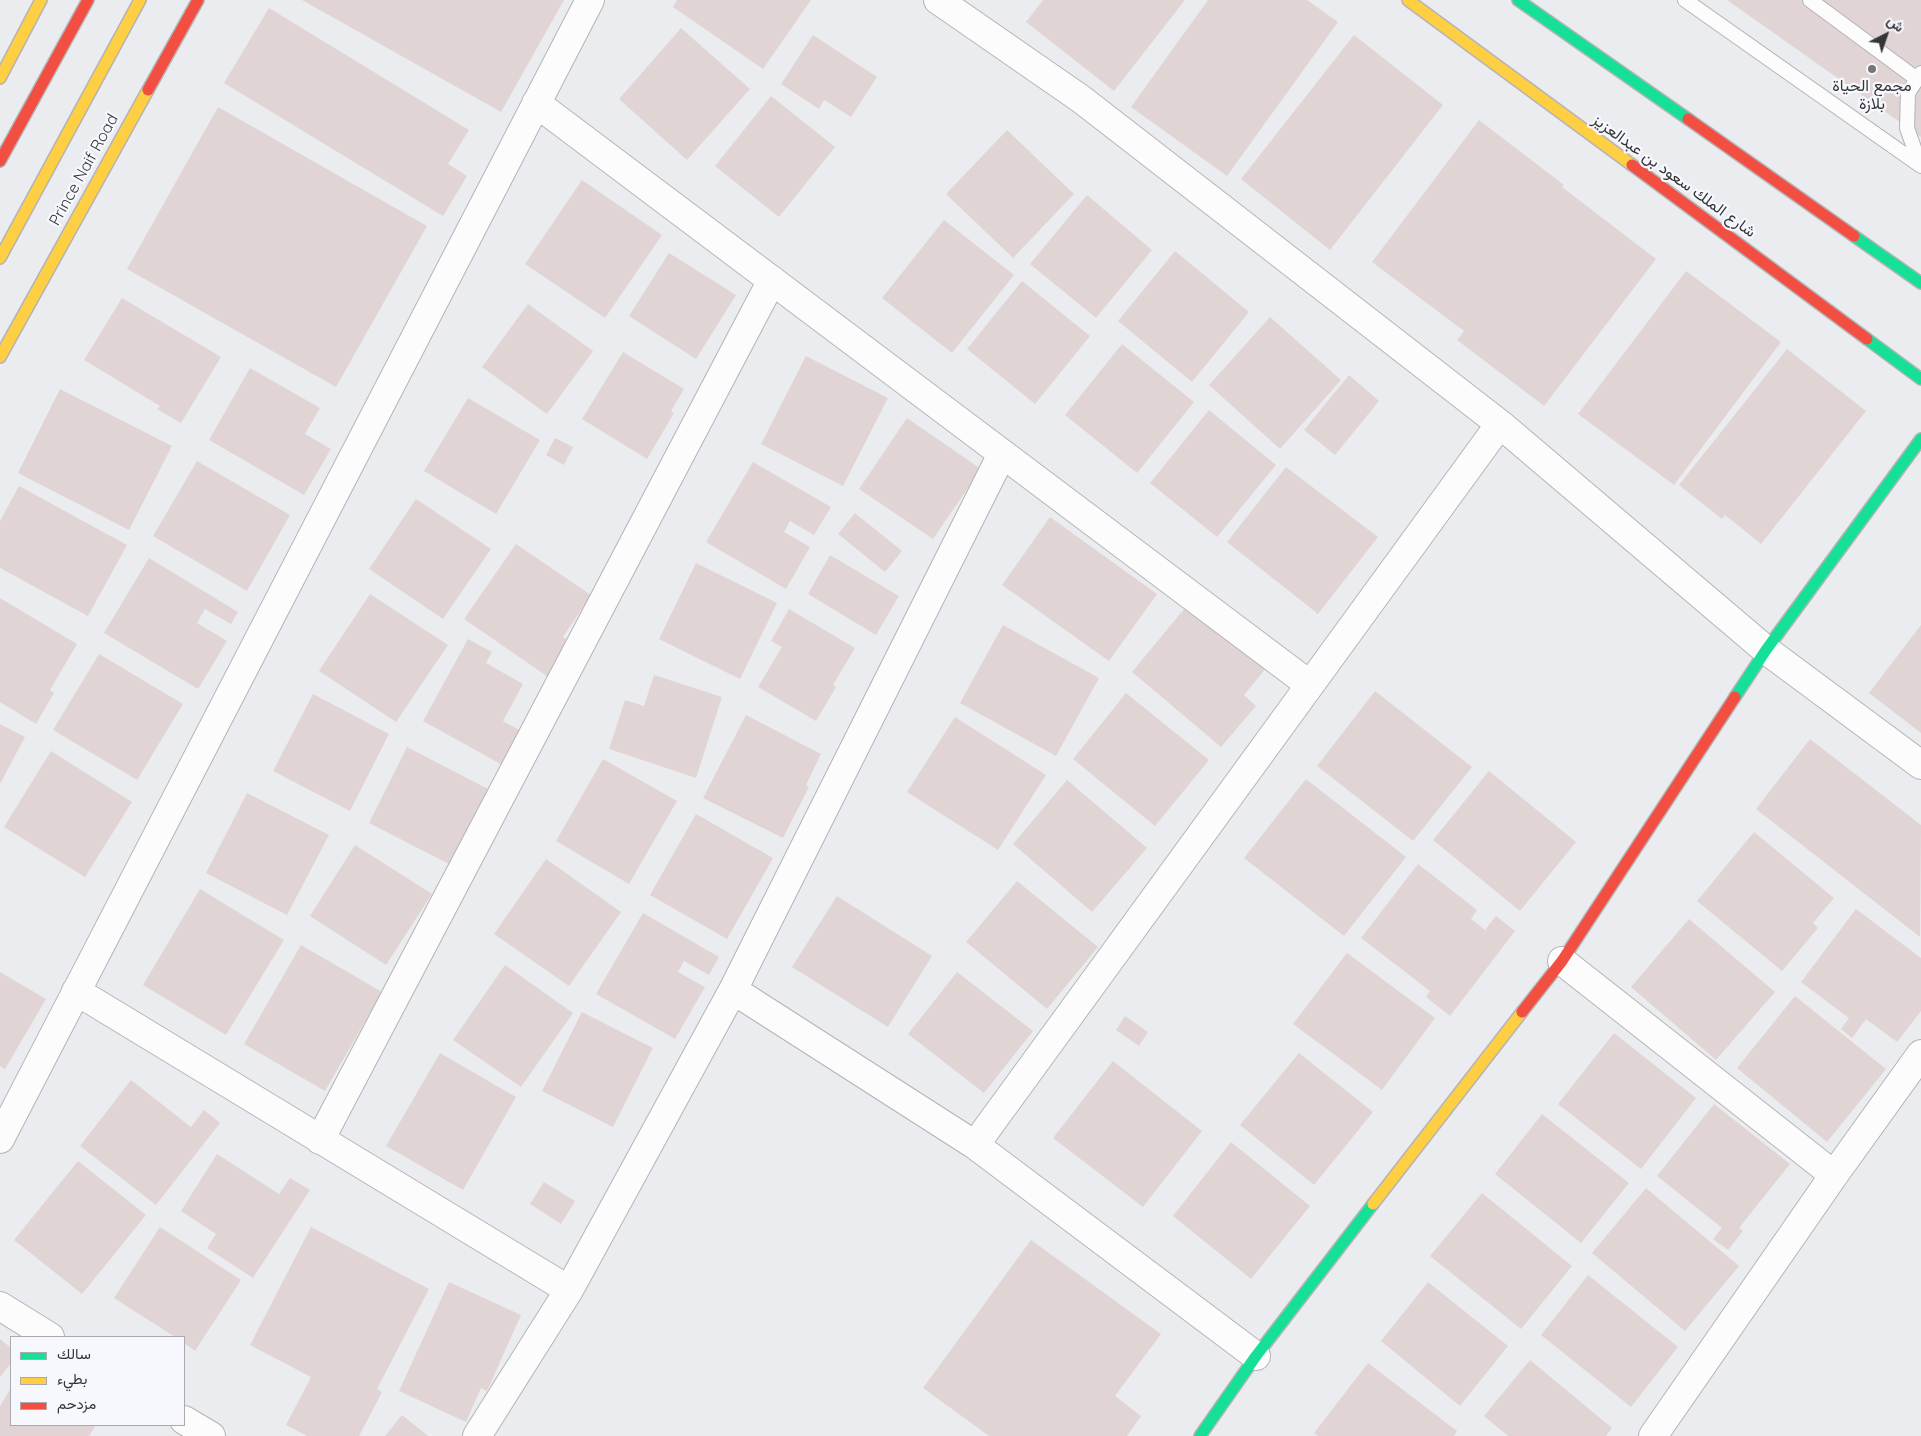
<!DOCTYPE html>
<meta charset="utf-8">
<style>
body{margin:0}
#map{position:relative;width:1921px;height:1436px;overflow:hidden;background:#ebecef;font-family:Quicksand,Vazirmatn,sans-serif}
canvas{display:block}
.legend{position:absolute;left:10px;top:1336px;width:175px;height:90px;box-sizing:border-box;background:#f7f8fd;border:1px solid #aaaaae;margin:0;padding:6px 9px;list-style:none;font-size:15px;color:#363638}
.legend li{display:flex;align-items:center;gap:10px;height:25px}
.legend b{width:25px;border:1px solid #aaaaae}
.north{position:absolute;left:1861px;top:10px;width:50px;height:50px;-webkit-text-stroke:4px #f7f8fd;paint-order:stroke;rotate:41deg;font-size:14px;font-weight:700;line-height:20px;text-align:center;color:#363638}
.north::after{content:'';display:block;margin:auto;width:18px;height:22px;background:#363638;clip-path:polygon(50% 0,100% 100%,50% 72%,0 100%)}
</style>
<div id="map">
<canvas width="1921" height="1436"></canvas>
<ul class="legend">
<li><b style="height:6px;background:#16e098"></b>سالك</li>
<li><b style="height:6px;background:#ffcf43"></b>بطيء</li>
<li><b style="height:6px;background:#f24e42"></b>مزدحم</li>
</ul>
<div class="north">ش</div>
</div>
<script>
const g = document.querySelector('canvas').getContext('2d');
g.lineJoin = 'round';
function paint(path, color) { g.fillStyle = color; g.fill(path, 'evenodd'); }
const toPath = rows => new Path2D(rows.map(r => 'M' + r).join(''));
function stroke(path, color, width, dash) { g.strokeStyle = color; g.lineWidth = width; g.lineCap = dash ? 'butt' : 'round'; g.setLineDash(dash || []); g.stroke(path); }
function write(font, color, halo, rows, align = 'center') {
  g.font = font + ' Quicksand,Vazirmatn,sans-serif'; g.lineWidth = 4.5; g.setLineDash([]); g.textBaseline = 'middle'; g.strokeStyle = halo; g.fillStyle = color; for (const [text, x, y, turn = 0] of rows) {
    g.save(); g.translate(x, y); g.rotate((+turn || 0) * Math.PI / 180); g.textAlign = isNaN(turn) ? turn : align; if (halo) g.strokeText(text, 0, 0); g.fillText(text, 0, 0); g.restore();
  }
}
paint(toPath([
 [302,0,564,0,501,112],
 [677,0,811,0,763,69,673,7],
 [1043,0,1185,0,1114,91,1026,22],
 [1208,0,1307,0,1338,22,1227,176,1131,107],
 [1727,0,1921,0,1921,137],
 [269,8,469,130,448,164,467,176,443,216,224,83],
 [681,28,750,89,687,160,619,99],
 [813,35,877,77,851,117,824,100,819,109,781,84],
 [1354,35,1443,105,1330,250,1241,179],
 [771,96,835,147,779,217,715,166],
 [218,107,427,226,336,387,127,269],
 [1479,120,1564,185,1562,187,1656,259,1544,406,1457,340,1464,331,1372,262],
 [1007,130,1074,194,1013,258,946,194],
 [582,180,662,235,605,318,525,264],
 [1087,195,1152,250,1096,318,1030,264],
 [944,220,1014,275,952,353,882,298],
 [1175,251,1249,312,1192,382,1118,321],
 [669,253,736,295,696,359,629,316],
 [1686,271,1781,342,1674,485,1578,414],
 [1022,281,1090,336,1035,404,967,349],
 [122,298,221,357,181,423,157,409,160,406,84,360],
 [528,304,593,351,547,414,482,367],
 [1270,317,1341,380,1280,449,1209,385],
 [1122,344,1194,402,1137,473,1065,415],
 [1787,349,1866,411,1761,544,1725,515,1722,519,1679,485],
 [623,352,684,389,671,411,674,413,647,459,582,419],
 [806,356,888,398,843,486,761,444],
 [250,368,320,408,305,434,331,449,304,495,209,440],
 [1349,375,1379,401,1335,455,1304,430],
 [60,389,172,446,129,530,18,473],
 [468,398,540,440,496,514,424,471],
 [1209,410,1276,465,1217,537,1150,483],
 [907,418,981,469,933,539,859,489],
 [555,438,573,447,564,465,546,455],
 [197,461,290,515,247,591,153,536],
 [753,462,831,507,814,535,790,521,784,532,810,547,786,589,706,542],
 [1286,467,1378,537,1318,614,1227,542],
 [19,486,127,545,88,616,0,568,0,521],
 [416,499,491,549,443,619,369,569],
 [855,513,902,551,885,572,838,534],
 [1050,517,1157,594,1109,661,1002,585],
 [516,544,591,595,563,637,577,647,554,681,464,619],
 [830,555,899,596,876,635,808,594],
 [149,558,238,612,231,624,205,609,197,623,227,641,198,689,104,633],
 [696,563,777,603,740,679,659,639],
 [370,594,448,645,396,722,319,671],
 [0,598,77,644,50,690,54,693,36,724,0,702],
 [1189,603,1267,667,1244,695,1256,706,1221,747,1132,672],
 [789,609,855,648,833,685,836,687,816,721,758,687,782,647,771,641],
 [1003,625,1099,678,1056,756,960,703],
 [1921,625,1921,733,1869,693],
 [468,639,492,652,486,663,523,684,503,721,525,733,506,767,423,721],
 [99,654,183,704,137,780,53,730],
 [654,675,722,697,696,778,609,749,625,700,644,706],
 [1375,691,1472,767,1413,841,1317,766],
 [1126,693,1209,760,1155,826,1073,759],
 [313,694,389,734,350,811,273,771],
 [746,715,821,754,806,785,809,787,783,838,703,798],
 [955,717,1046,775,998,850,907,792],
 [0,724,25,737,0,784],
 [1810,739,1921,825,1920,937,1756,809],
 [407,747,488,789,449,864,369,823],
 [51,751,132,802,85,877,4,827],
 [603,759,677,801,629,884,556,841],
 [1489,771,1576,842,1520,911,1433,840],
 [1306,779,1406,857,1344,936,1244,858],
 [1067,780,1147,848,1092,912,1013,844],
 [247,793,329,835,287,915,206,873],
 [696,814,773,858,727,939,650,895],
 [1754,832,1834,898,1813,923,1818,928,1782,971,1697,901],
 [355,845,432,894,386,965,310,916],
 [546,859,621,912,569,986,494,934],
 [1418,864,1477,910,1471,919,1485,930,1496,916,1515,931,1450,1016,1426,997,1430,991,1361,938],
 [1017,881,1098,947,1047,1009,966,942],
 [200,889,284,940,226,1035,143,985],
 [837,896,932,956,888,1027,792,967],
 [1856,909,1921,958,1921,1011,1897,1042,1866,1019,1852,1038,1841,1029,1849,1018,1801,982],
 [643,913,719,957,709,975,684,961,678,972,705,987,675,1039,596,994],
 [1689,919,1775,992,1716,1060,1631,987],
 [301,945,382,992,325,1091,244,1044],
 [1347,953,1435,1018,1382,1090,1293,1024],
 [505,965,573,1013,521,1087,453,1040],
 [0,972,46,999,5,1069,0,1066],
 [957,972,1033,1031,984,1093,908,1034],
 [1795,996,1886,1069,1827,1142,1737,1068],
 [582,1012,653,1048,613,1127,542,1091],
 [1125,1016,1148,1032,1139,1046,1116,1030],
 [1614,1033,1696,1098,1641,1169,1558,1104],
 [440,1053,516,1097,463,1190,386,1146],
 [1299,1053,1373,1112,1314,1185,1240,1125],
 [1113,1061,1202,1131,1143,1207,1053,1138],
 [131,1080,191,1127,204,1110,220,1123,156,1205,80,1146],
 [1714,1104,1790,1164,1739,1228,1743,1231,1728,1250,1713,1239,1722,1228,1657,1176],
 [1542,1114,1629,1183,1581,1243,1495,1174],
 [1231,1142,1310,1206,1251,1279,1173,1216],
 [217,1154,279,1194,290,1178,310,1190,253,1278,207,1248,216,1234,181,1211],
 [78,1161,146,1215,82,1294,14,1240],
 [544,1182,575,1201,561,1224,530,1204],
 [1646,1188,1739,1266,1685,1331,1592,1253],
 [1482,1193,1572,1266,1521,1329,1430,1256],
 [160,1227,241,1280,195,1351,184,1343,184,1337,175,1337,114,1298],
 [311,1227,429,1289,377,1389,382,1392,359,1436,307,1436,286,1425,311,1377,250,1345],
 [1031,1240,1161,1334,1115,1396,1141,1416,1127,1436,989,1436,923,1388],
 [1588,1275,1678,1347,1631,1407,1541,1335],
 [449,1282,521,1315,487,1391,481,1388,466,1422,399,1391],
 [1428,1282,1508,1346,1460,1406,1381,1341],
 [0,1339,11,1348,11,1363,0,1377],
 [1530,1360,1612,1428,1606,1436,1508,1436,1484,1416],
 [1368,1363,1457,1431,1454,1436,1318,1436,1314,1433],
 [11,1388,11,1425,96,1425,89,1436,0,1436,0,1406],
 [402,1415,428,1436,385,1436]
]), '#e0d5d4');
const lane = toPath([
 [1685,0,1921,166],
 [1810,0,1917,79],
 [1920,165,1907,128,1908,93,1921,73]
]);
const street = toPath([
 [938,0,1081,99,1500,424,1766,650,1921,765],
 [536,103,1310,685],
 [1562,961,1834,1175],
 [733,990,975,1145,1256,1356],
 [76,991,569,1290],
 [0,1139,590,0],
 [320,1140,772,280],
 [975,1145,1500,424],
 [0,1306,50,1337],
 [184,1420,211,1436],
 [477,1436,569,1290,733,990,1002,454],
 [1653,1436,1834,1175,1921,1054]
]);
const fast = toPath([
 [1518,0,1688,119],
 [1854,236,1921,283],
 [1867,339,1921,379],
 [1735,697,1766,650,1921,439],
 [1200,1436,1256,1356,1373,1204]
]);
const slow = toPath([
 [1408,0,1632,165],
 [0,78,41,0],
 [0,258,140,0],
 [0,357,148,90],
 [1373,1204,1522,1012]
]);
const jam = toPath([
 [148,90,198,0],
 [1688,119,1854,236],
 [0,161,88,0],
 [1632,165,1867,339],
 [1522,1012,1562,961,1735,697]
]);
stroke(lane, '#b4b4b6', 16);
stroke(street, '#b4b4b6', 30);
stroke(fast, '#b4b4b6', 14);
stroke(slow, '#b4b4b6', 14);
stroke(jam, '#b4b4b6', 14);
stroke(lane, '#fcfcfd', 14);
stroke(street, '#fcfcfd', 28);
stroke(fast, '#16e098', 11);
stroke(slow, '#ffcf43', 11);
stroke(jam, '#f24e42', 11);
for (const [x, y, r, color] of [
 [1872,69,5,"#757678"]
]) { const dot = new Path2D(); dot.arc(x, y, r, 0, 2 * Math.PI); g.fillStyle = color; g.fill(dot); stroke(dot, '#f7f8fd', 2); }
write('16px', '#363638', '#f7f8fd', [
 ["مجمع الحياة",1872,86],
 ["بلازة",1872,104]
]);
write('16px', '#363638', '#f7f8fd', [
 ["Prince Naif Road",84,170,-61],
 ["شارع الملك سعود بن عبدالعزيز",1674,176,36]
]);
</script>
